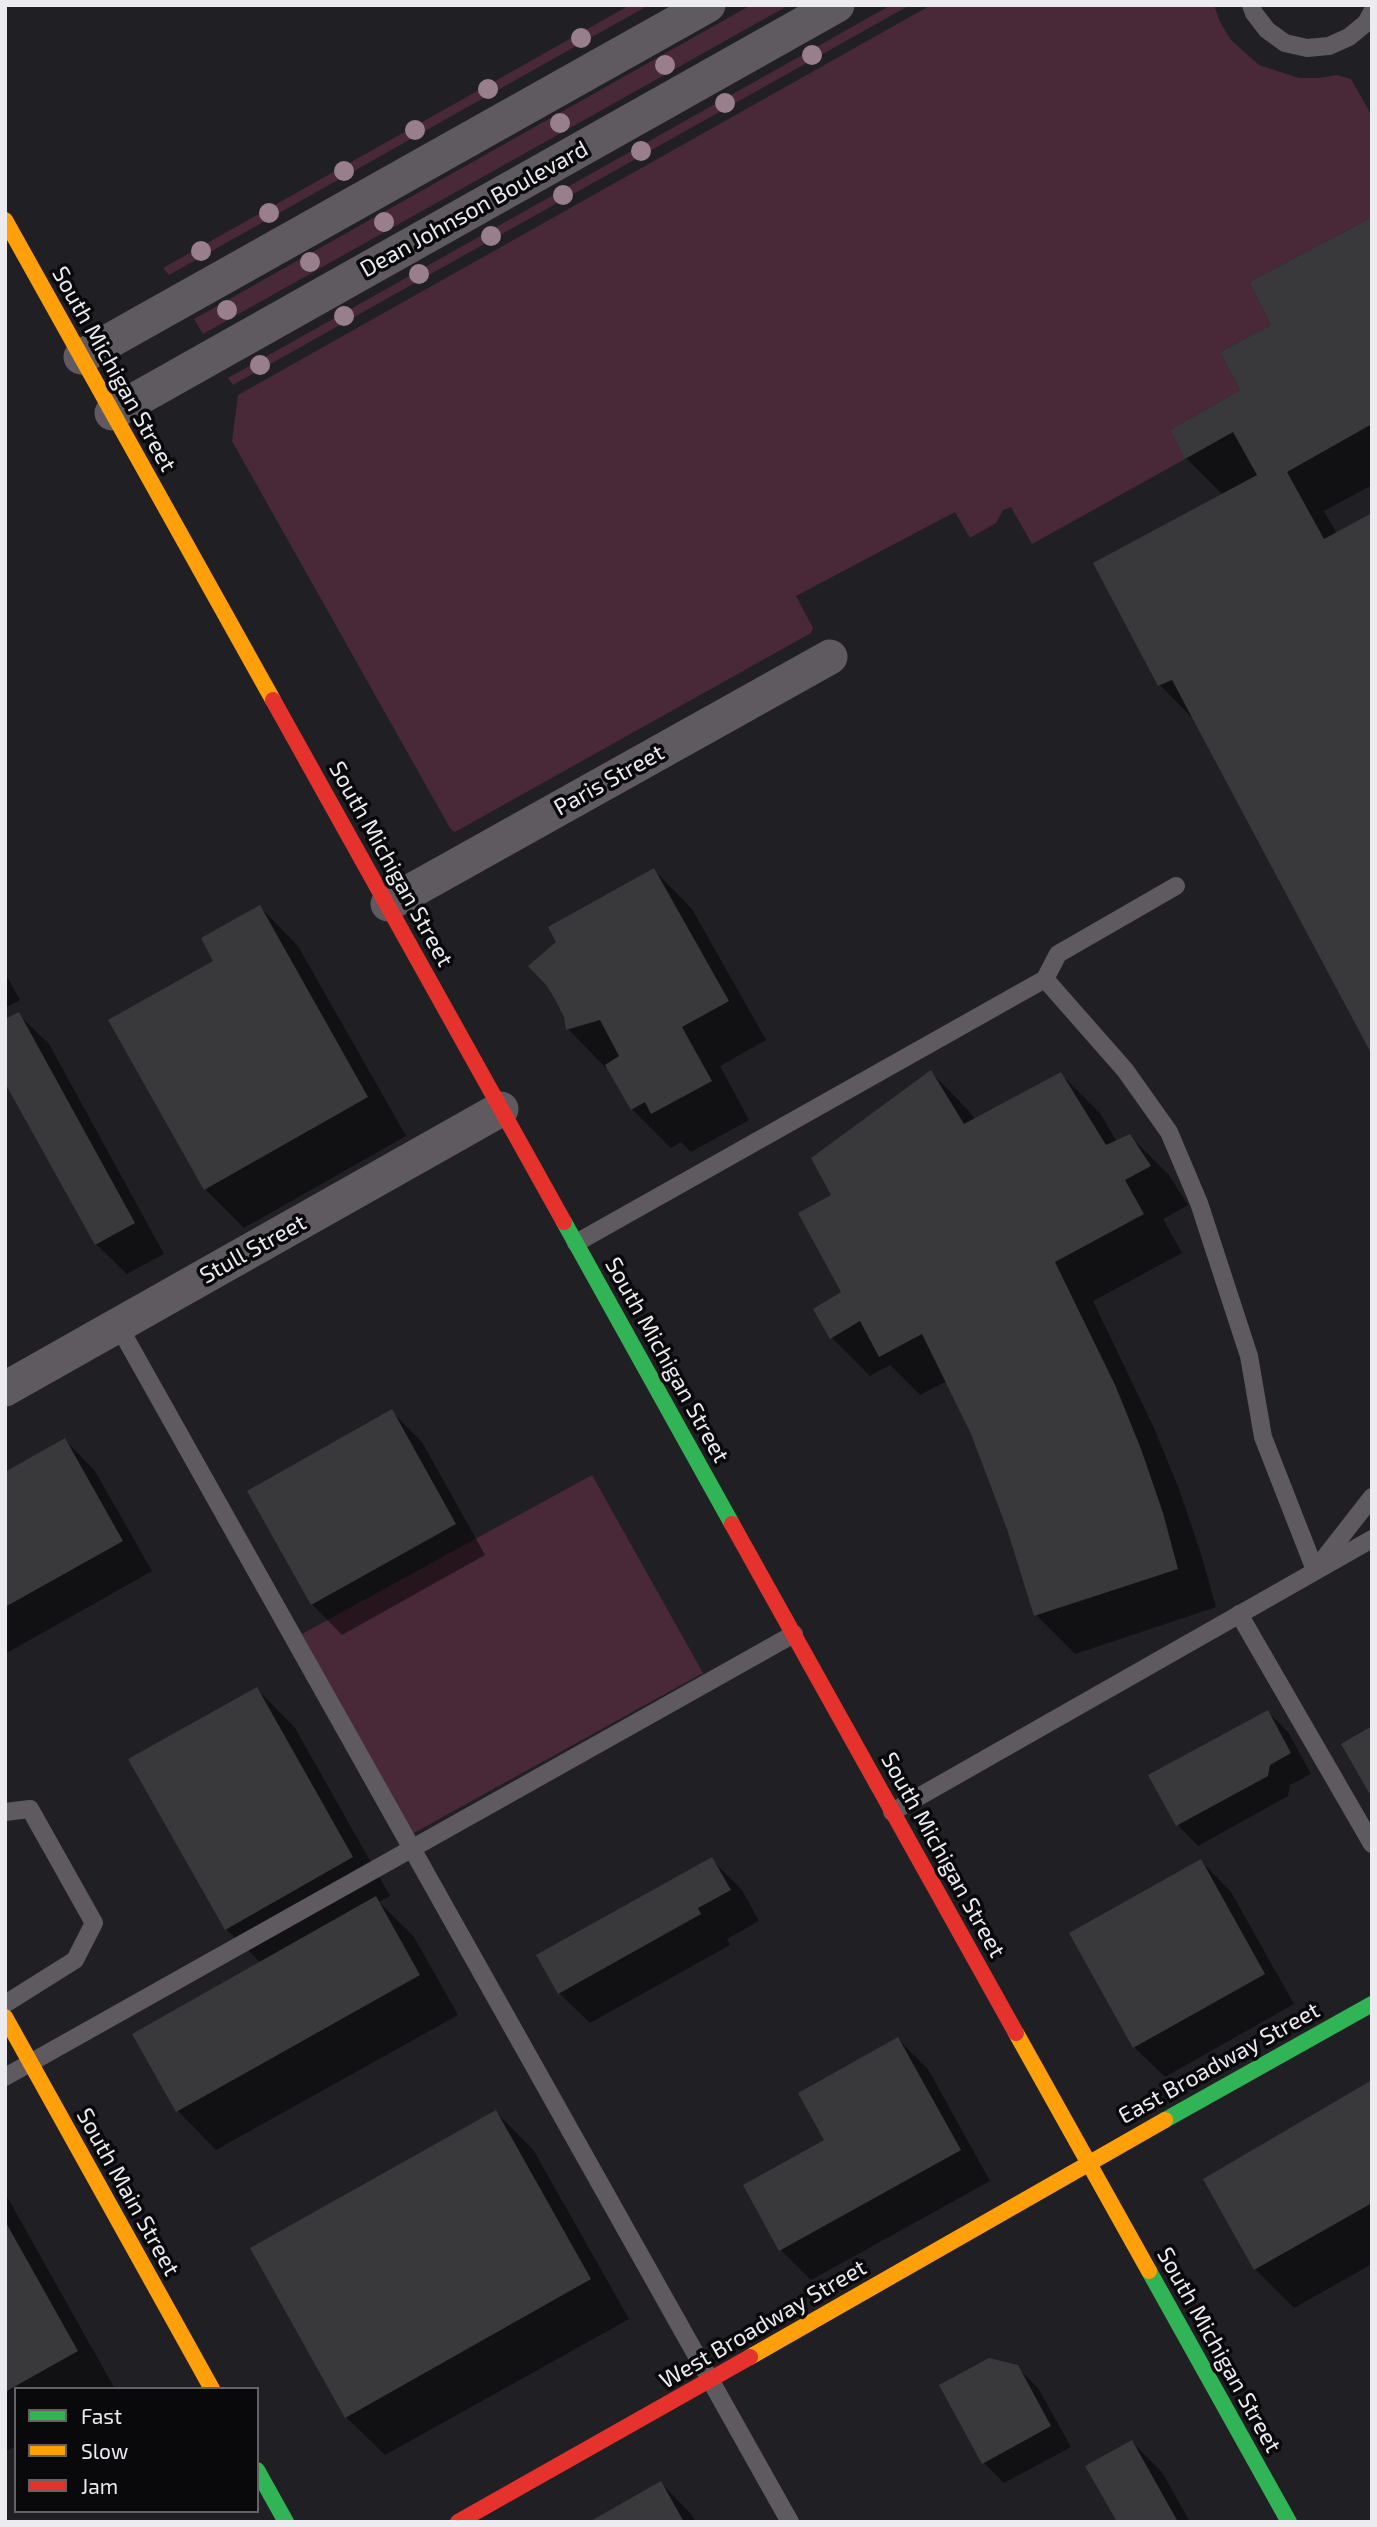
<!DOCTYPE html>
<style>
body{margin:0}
#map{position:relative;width:1377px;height:2527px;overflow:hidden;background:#201f24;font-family:"Exo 2",sans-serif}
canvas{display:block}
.frame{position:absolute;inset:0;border:7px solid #ebebf0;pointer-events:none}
.legend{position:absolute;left:14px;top:2387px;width:245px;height:126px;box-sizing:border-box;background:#09090c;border:2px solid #636367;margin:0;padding:9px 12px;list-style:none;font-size:21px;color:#ebebf0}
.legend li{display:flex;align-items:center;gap:14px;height:35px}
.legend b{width:35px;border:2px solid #636367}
</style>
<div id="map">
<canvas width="1377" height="2527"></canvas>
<div class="frame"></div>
<ul class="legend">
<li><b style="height:9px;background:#30b455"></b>Fast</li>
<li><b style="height:9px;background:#ff9f0a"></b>Slow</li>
<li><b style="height:9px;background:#e5322d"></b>Jam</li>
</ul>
</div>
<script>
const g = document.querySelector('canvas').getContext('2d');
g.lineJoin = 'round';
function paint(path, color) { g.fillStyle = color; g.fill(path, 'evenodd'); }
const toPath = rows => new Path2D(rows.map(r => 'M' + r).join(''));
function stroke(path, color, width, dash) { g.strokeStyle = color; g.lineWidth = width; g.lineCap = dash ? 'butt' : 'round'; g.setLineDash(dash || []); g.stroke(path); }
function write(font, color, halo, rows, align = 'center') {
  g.font = font + ' "Exo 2",sans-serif'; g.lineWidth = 7; g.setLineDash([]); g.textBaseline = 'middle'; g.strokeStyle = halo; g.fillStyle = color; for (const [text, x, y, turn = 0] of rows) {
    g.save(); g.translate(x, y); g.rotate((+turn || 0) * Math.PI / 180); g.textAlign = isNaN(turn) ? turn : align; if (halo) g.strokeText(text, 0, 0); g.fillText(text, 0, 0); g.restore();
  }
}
paint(toPath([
 [630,5,649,5,169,275,163,268],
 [751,5,789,5,203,334,194,319],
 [891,5,910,5,233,385,228,378],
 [931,5,1214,5,1220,22,1231,40,1259,65,1299,78,1319,78,1336,75,1351,79,1372,116,1372,217,1249,282,1271,325,1220,352,1240,390,1170,430,1185,459,1032,544,1011,507,1003,510,996,523,970,538,955,512,796,596,813,628,811,633,455,832,450,828,232,441,238,395],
 [592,1475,703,1673,412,1834,302,1634]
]), '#492937');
paint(toPath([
 [1372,219,1372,485,1324,511,1337,534,1197,723,1160,685,1095,564,1223,495,1186,458,1243,391,1273,326],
 [654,870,692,909,766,1040,720,1066,749,1120,691,1152,681,1142,671,1148,632,1109,609,1067,606,1068,568,1029],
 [260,907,298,946,406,1136,244,1228,205,1189,216,962],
 [5,973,20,1000,5,1008],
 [18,1014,49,1044,164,1254,127,1274,96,1244,5,1079],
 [931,1072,969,1111,975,1120,1061,1074,1100,1113,1117,1142,1130,1136,1169,1175,1188,1205,1163,1219,1182,1253,1093,1301,1154,1428,1179,1489,1201,1554,1216,1607,1075,1654,1036,1615,1009,1529,972,1433,947,1381,920,1395,890,1365,870,1376,831,1337,844,1293,834,1195],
 [392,1412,422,1442,485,1555,342,1635,312,1604,249,1492],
 [65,1440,95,1471,152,1571,5,1654,5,1474],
 [257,1689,295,1728,390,1896,379,1902,414,1937,458,2015,216,2150,178,2111,135,2035,261,1963,226,1929],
 [1268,1712,1288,1732,1311,1774,1290,1785,1288,1796,1198,1846,1178,1825],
 [712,1860,742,1890,759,1921,727,1939,730,1945,590,2023,559,1993],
 [1201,1861,1231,1892,1294,2004,1165,2077,1134,2047],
 [898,2039,928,2069,990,2181,811,2280,781,2250,745,2186,827,2141],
 [1372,2082,1372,2264,1294,2308,1255,2269],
 [496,2112,534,2151,629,2319,385,2455,346,2417],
 [5,2193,115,2389,16,2389,16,2446,5,2452],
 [1017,2367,1038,2388,1071,2447,1004,2483,984,2463],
 [1132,2442,1162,2472,1190,2522,1119,2522],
 [661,2483,691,2514,696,2522,592,2522]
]), '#0007');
paint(toPath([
 [1372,217,1372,424,1287,472,1324,539,1372,513,1372,1055,1172,680,1158,686,1093,563,1257,475,1233,432,1185,459,1170,430,1240,390,1220,352,1271,325,1249,282],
 [654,868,729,1001,682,1027,712,1081,651,1114,645,1102,631,1110,605,1065,619,1056,600,1020,566,1030,564,1017,556,1001,547,986,528,966,556,942,548,927],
 [260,905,368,1097,204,1190,108,1020,213,961,201,938],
 [19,1012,135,1223,95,1245,5,1083,5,1019],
 [931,1070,964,1124,1061,1072,1106,1145,1130,1134,1151,1166,1125,1180,1144,1214,1055,1262,1116,1387,1141,1449,1163,1513,1178,1569,1034,1616,1007,1529,971,1434,922,1334,879,1357,860,1321,830,1339,813,1309,841,1292,798,1213,831,1195,811,1158],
 [392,1409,456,1524,311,1605,247,1491],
 [65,1438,123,1541,5,1607,5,1472],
 [257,1687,353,1857,225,1930,128,1759],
 [1268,1710,1291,1753,1270,1765,1268,1776,1176,1826,1148,1775],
 [1372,1726,1372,1798,1341,1744],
 [712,1857,731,1890,698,1908,701,1914,558,1994,536,1955],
 [1201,1859,1265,1974,1133,2048,1069,1933],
 [376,1896,420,1975,176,2112,132,2034],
 [898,2037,961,2150,779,2251,743,2185,824,2140,798,2093],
 [1372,2080,1372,2203,1254,2270,1203,2179],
 [496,2110,591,2279,345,2418,250,2248],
 [5,2221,78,2351,5,2392],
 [989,2358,1018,2365,1051,2426,982,2464,939,2385],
 [1132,2440,1178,2522,1117,2522,1085,2466],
 [661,2481,684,2522,589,2522]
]), '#39393c');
stroke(toPath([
 [1251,5,1254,13,1267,30,1285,43,1307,48,1329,46,1349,37,1366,23,1372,12],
 [1045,979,1125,1070,1169,1132,1199,1203,1249,1356,1263,1437,1315,1570,1372,1497],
 [576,1243,1045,979,1058,954,1176,886],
 [118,1325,790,2522],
 [1239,1614,1372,1844],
 [5,1812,30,1809,94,1923,75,1960,5,2004],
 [892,1812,1372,1539],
 [5,2077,794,1634]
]), '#5f5a60', 18);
stroke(toPath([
 [81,357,708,5],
 [112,413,837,5],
 [388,904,830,657],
 [5,1389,501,1109]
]), '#5f5a60', 35);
stroke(toPath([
 [564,1222,732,1524],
 [1165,2120,1372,2004],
 [1149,2271,1289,2522],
 [257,2470,286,2522]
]), '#30b455', 16);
stroke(toPath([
 [5,220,273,700],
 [5,2017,212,2389],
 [1016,2033,1149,2271],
 [750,2357,1165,2120]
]), '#ff9f0a', 16);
stroke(toPath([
 [273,700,564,1222],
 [732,1524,1016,2033],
 [458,2522,750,2357]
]), '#e5322d', 16);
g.fillStyle = '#997f8b';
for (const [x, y] of [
 [581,38],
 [812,55],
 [665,65],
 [488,89],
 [725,103],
 [560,123],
 [415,130],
 [641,151],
 [344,171],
 [563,195],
 [269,213],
 [384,222],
 [491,236],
 [201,251],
 [310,262],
 [419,274],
 [227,310],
 [344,316],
 [260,365]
]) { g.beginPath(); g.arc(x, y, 10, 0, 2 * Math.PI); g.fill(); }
write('23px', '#ebebf0', '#09090c', [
 ["Dean Johnson Boulevard",474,209,-29],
 ["South Michigan Street",114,369,61],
 ["Paris Street",609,780,-29],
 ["South Michigan Street",391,864,61],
 ["Stull Street",253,1249,-29],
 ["South Michigan Street",667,1360,61],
 ["South Michigan Street",943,1855,61],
 ["East Broadway Street",1219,2063,-29],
 ["South Main Street",128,2192,61],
 ["West Broadway Street",763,2324,-30],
 ["South Michigan Street",1219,2350,61]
]);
</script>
